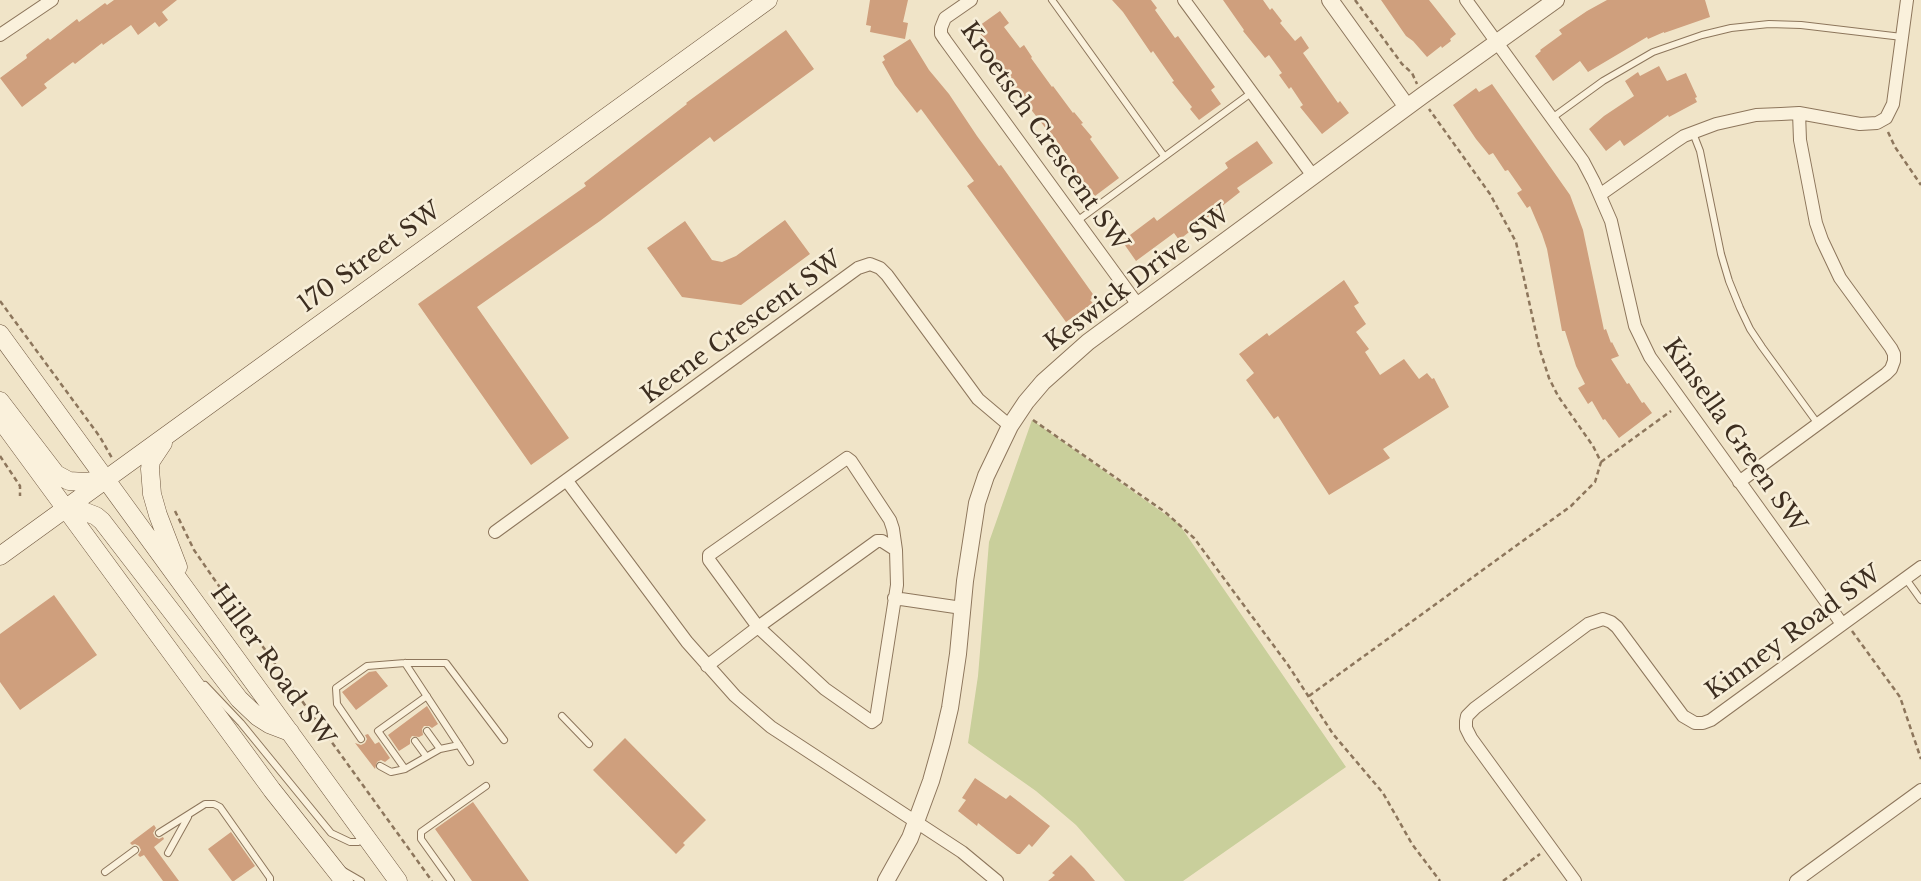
<!DOCTYPE html>
<style>
body{margin:0}
canvas{display:block;background:#f0e4c8}
</style>
<canvas width="1921" height="881"></canvas>
<script>
const g = document.querySelector('canvas').getContext('2d');
g.lineJoin = 'round';
function paint(path, color) { g.fillStyle = color; g.fill(path, 'evenodd'); }
const toPath = rows => new Path2D(rows.map(r => 'M' + r).join(''));
function stroke(path, color, width, dash) { g.strokeStyle = color; g.lineWidth = width; g.lineCap = dash ? 'butt' : 'round'; g.setLineDash(dash || []); g.stroke(path); }
function write(font, color, halo, rows, align = 'center') {
  g.font = font + ' "Libre Baskerville",serif'; g.lineWidth = 5; g.setLineDash([]); g.textBaseline = 'middle'; g.strokeStyle = halo; g.fillStyle = color; for (const [text, x, y, turn = 0] of rows) {
    g.save(); g.translate(x, y); g.rotate((+turn || 0) * Math.PI / 180); g.textAlign = isNaN(turn) ? turn : align; if (halo) g.strokeText(text, 0, 0); g.fillText(text, 0, 0); g.restore();
  }
}
paint(toPath([
 [1032,420,1179,524,1346,767,1183,881,1125,881,1076,825,1036,791,968,743,978,676,989,542]
]), '#c9cf9b');
paint(toPath([
 [114,0,177,0,162,12,168,20,159,27,155,22,138,35,131,25,103,45,102,43,75,64,73,62,44,84,47,88,22,107,0,78,27,58,26,55,48,38,50,40,77,19,79,22,105,3,107,5],
 [870,0,908,0,903,22,908,23,905,39,870,32,871,26,866,25],
 [1112,0,1151,0,1157,8,1155,10,1175,38,1178,36,1215,87,1211,90,1221,104,1199,120,1190,109,1192,107,1172,82,1174,81,1153,51,1151,53,1123,12],
 [1223,0,1263,0,1270,10,1272,8,1282,21,1280,23,1295,41,1301,36,1309,48,1303,53,1338,103,1340,101,1349,113,1322,134,1300,107,1303,105,1291,87,1289,89,1279,75,1282,73,1269,55,1265,58,1243,31,1244,30],
 [1381,0,1429,0,1456,34,1450,39,1451,41,1442,48,1441,46,1427,57,1413,41,1406,36],
 [1607,0,1705,0,1710,17,1664,33,1664,32,1648,39,1647,37,1588,72,1580,61,1553,81,1535,56,1541,51,1540,50,1562,34,1559,30,1587,11],
 [1000,11,1009,23,1004,27,1020,48,1024,45,1032,57,1031,58,1052,87,1053,86,1073,113,1074,112,1083,123,1081,124,1092,137,1090,139,1119,178,1095,196,1077,174,1069,158,1048,129,1047,130,1008,80,1011,78,997,59,994,61,986,50,990,46,976,28],
 [786,30,814,69,714,142,710,137,600,221,477,307,569,438,531,465,418,304,586,186,584,183,687,104,686,103],
 [910,39,929,70,949,94,977,136,999,166,1001,165,1095,297,1090,300,1093,303,1066,322,967,186,974,181,921,109,917,113,895,85,882,62,885,60,883,56],
 [1659,66,1667,81,1686,73,1697,97,1695,98,1697,102,1669,117,1668,115,1624,146,1620,140,1606,151,1589,129,1604,116,1634,96,1625,81,1638,72,1640,76],
 [1492,84,1570,195,1583,230,1604,330,1606,329,1611,343,1612,342,1619,356,1611,359,1627,384,1629,383,1642,403,1644,402,1652,413,1619,438,1605,419,1603,420,1592,401,1588,404,1578,388,1585,384,1576,366,1565,331,1562,331,1547,249,1542,234,1530,206,1527,208,1517,193,1522,190,1508,170,1505,171,1493,153,1489,155,1476,139,1453,105,1476,88,1479,92],
 [1257,141,1273,163,1237,188,1240,192,1179,240,1174,233,1136,261,1122,241,1154,217,1157,221,1193,194,1228,168,1225,163],
 [785,220,810,254,741,305,682,297,647,248,685,221,712,260,722,262,736,256],
 [1344,280,1359,303,1354,306,1366,324,1356,332,1369,349,1365,352,1380,375,1404,359,1419,379,1427,373,1432,379,1434,378,1449,407,1383,449,1390,458,1329,495,1278,416,1274,419,1246,380,1254,373,1239,354,1267,333,1269,336],
 [54,595,97,655,20,710,0,682,0,634],
 [376,671,388,686,356,710,342,692,369,672],
 [427,706,438,724,432,728,429,726,424,726,422,729,423,735,419,737,412,736,410,739,410,744,399,751,388,735],
 [368,734,375,744,379,742,390,758,385,762,381,760,377,762,375,769,355,743,361,745,365,743,367,739,365,735],
 [625,738,706,820,683,843,685,845,676,854,593,770],
 [975,778,1006,799,1010,795,1050,826,1032,847,1029,844,1020,854,1017,854,978,823,977,826,958,811,966,800,962,798],
 [473,802,529,881,472,881,435,829],
 [154,825,156,828,153,833,155,837,159,839,163,837,164,839,154,847,179,881,163,881,144,855,140,857,138,855,141,850,139,846,135,844,132,845,130,843],
 [231,832,255,866,234,881,232,881,208,849],
 [1071,855,1084,868,1095,881,1048,881,1055,875,1052,873]
]), '#cf9f7d');
const service = toPath([
 [1052,0,1164,156],
 [1552,118,1603,81,1653,52,1702,35,1731,28,1769,24,1801,25,1902,37],
 [1693,133,1700,151,1721,254,1729,281,1740,308,1750,329,1762,347,1818,424],
 [1077,221,1251,93],
 [1906,579,1921,600],
 [405,663,470,762],
 [205,685,241,723,331,833,350,842,358,842,365,839],
 [427,696,378,731,405,769,440,749,459,745],
 [562,716,589,744],
 [427,731,440,749],
 [361,739,337,704,336,688,367,666,405,663,446,663,504,740],
 [415,741,426,756],
 [380,766,391,772,405,769],
 [159,833,205,804,214,804,220,807,270,878,270,881],
 [168,853,188,817],
 [342,870,361,881],
 [105,872,135,850],
 [451,881,421,839,421,832,486,786]
]);
const minor = toPath([
 [971,0,945,18,941,28,941,34,945,40,1138,305],
 [1184,0,1313,176],
 [1466,0,1583,161,1594,182,1611,221,1635,326,1650,357,1842,624],
 [0,35,52,0],
 [1601,194,1672,144,1684,136,1716,124,1756,115,1781,114,1799,113,1860,124,1877,123,1886,118,1893,104,1907,0],
 [567,481,687,642,735,696,771,727,962,852,997,881],
 [1739,482,1886,374,1891,369,1894,361,1894,354,1891,348,1840,278,1822,240,1816,223,1800,140,1799,113],
 [495,532,858,268,870,264,880,268,887,275,978,399,1010,426],
 [894,598,962,608],
 [707,666,758,627,825,689,872,722,876,719,897,585,896,550,882,541,877,541,758,627,709,560,709,555,847,458,851,461,890,520,893,529,896,550],
 [1575,881,1471,738,1466,728,1466,721,1467,716,1475,708,1588,624,1603,619,1611,622,1617,627,1683,716,1695,723,1703,723,1711,720,1921,567],
 [1796,881,1921,790]
]);
const tertiary = toPath([
 [1330,0,1407,107],
 [886,881,910,838,931,781,942,742,950,708,958,654,965,581,977,503,986,476,1010,426,1026,402,1043,382,1088,342,1422,96,1556,0]
]);
const secondary = toPath([
 [0,334,398,881],
 [0,401,56,474,69,481,86,482,107,479],
 [0,419,272,790,344,881],
 [163,443,151,461,150,469,152,494,158,515,178,567],
 [66,509,78,509,96,516,102,521,239,699,258,717,269,724,290,732],
 [0,556,768,0]
]);
stroke(service, '#8d765c', 8);
stroke(minor, '#8d765c', 14);
stroke(tertiary, '#8d765c', 18);
stroke(secondary, '#6f573f', 19);
stroke(toPath([
 [1355,0,1402,64,1412,73,1417,84],
 [1888,132,1895,147,1921,185],
 [0,301,100,437,112,458],
 [1033,420,1165,512,1194,538,1288,665,1333,734,1383,793,1412,844,1440,881],
 [0,456,20,486,20,496],
 [1601,462,1671,411],
 [175,511,194,550,214,579,432,881],
 [1852,631,1900,697,1921,759],
 [1309,696,1571,506,1595,482,1601,462,1593,446,1558,396,1549,378,1539,347,1516,242,1490,194,1429,109],
 [1503,881,1540,854]
]), '#8d765c', 2.5, [5, 3.5]);
stroke(service, '#faf1dc', 6);
stroke(minor, '#faf1dc', 12);
stroke(tertiary, '#faf1dc', 16);
stroke(secondary, '#faf1dc', 18);
write('24px', '#3d2e20', '#f7eed8', [
 ["Kroetsch Crescent SW",1044,137,55],
 ["170 Street SW",370,258,-36],
 ["Keswick Drive SW",1138,279,-37],
 ["Keene Crescent SW",742,328,-36],
 ["Kinsella Green SW",1734,436,55],
 ["Kinney Road SW",1794,633,-36],
 ["Hiller Road SW",272,666,54]
]);
</script>
